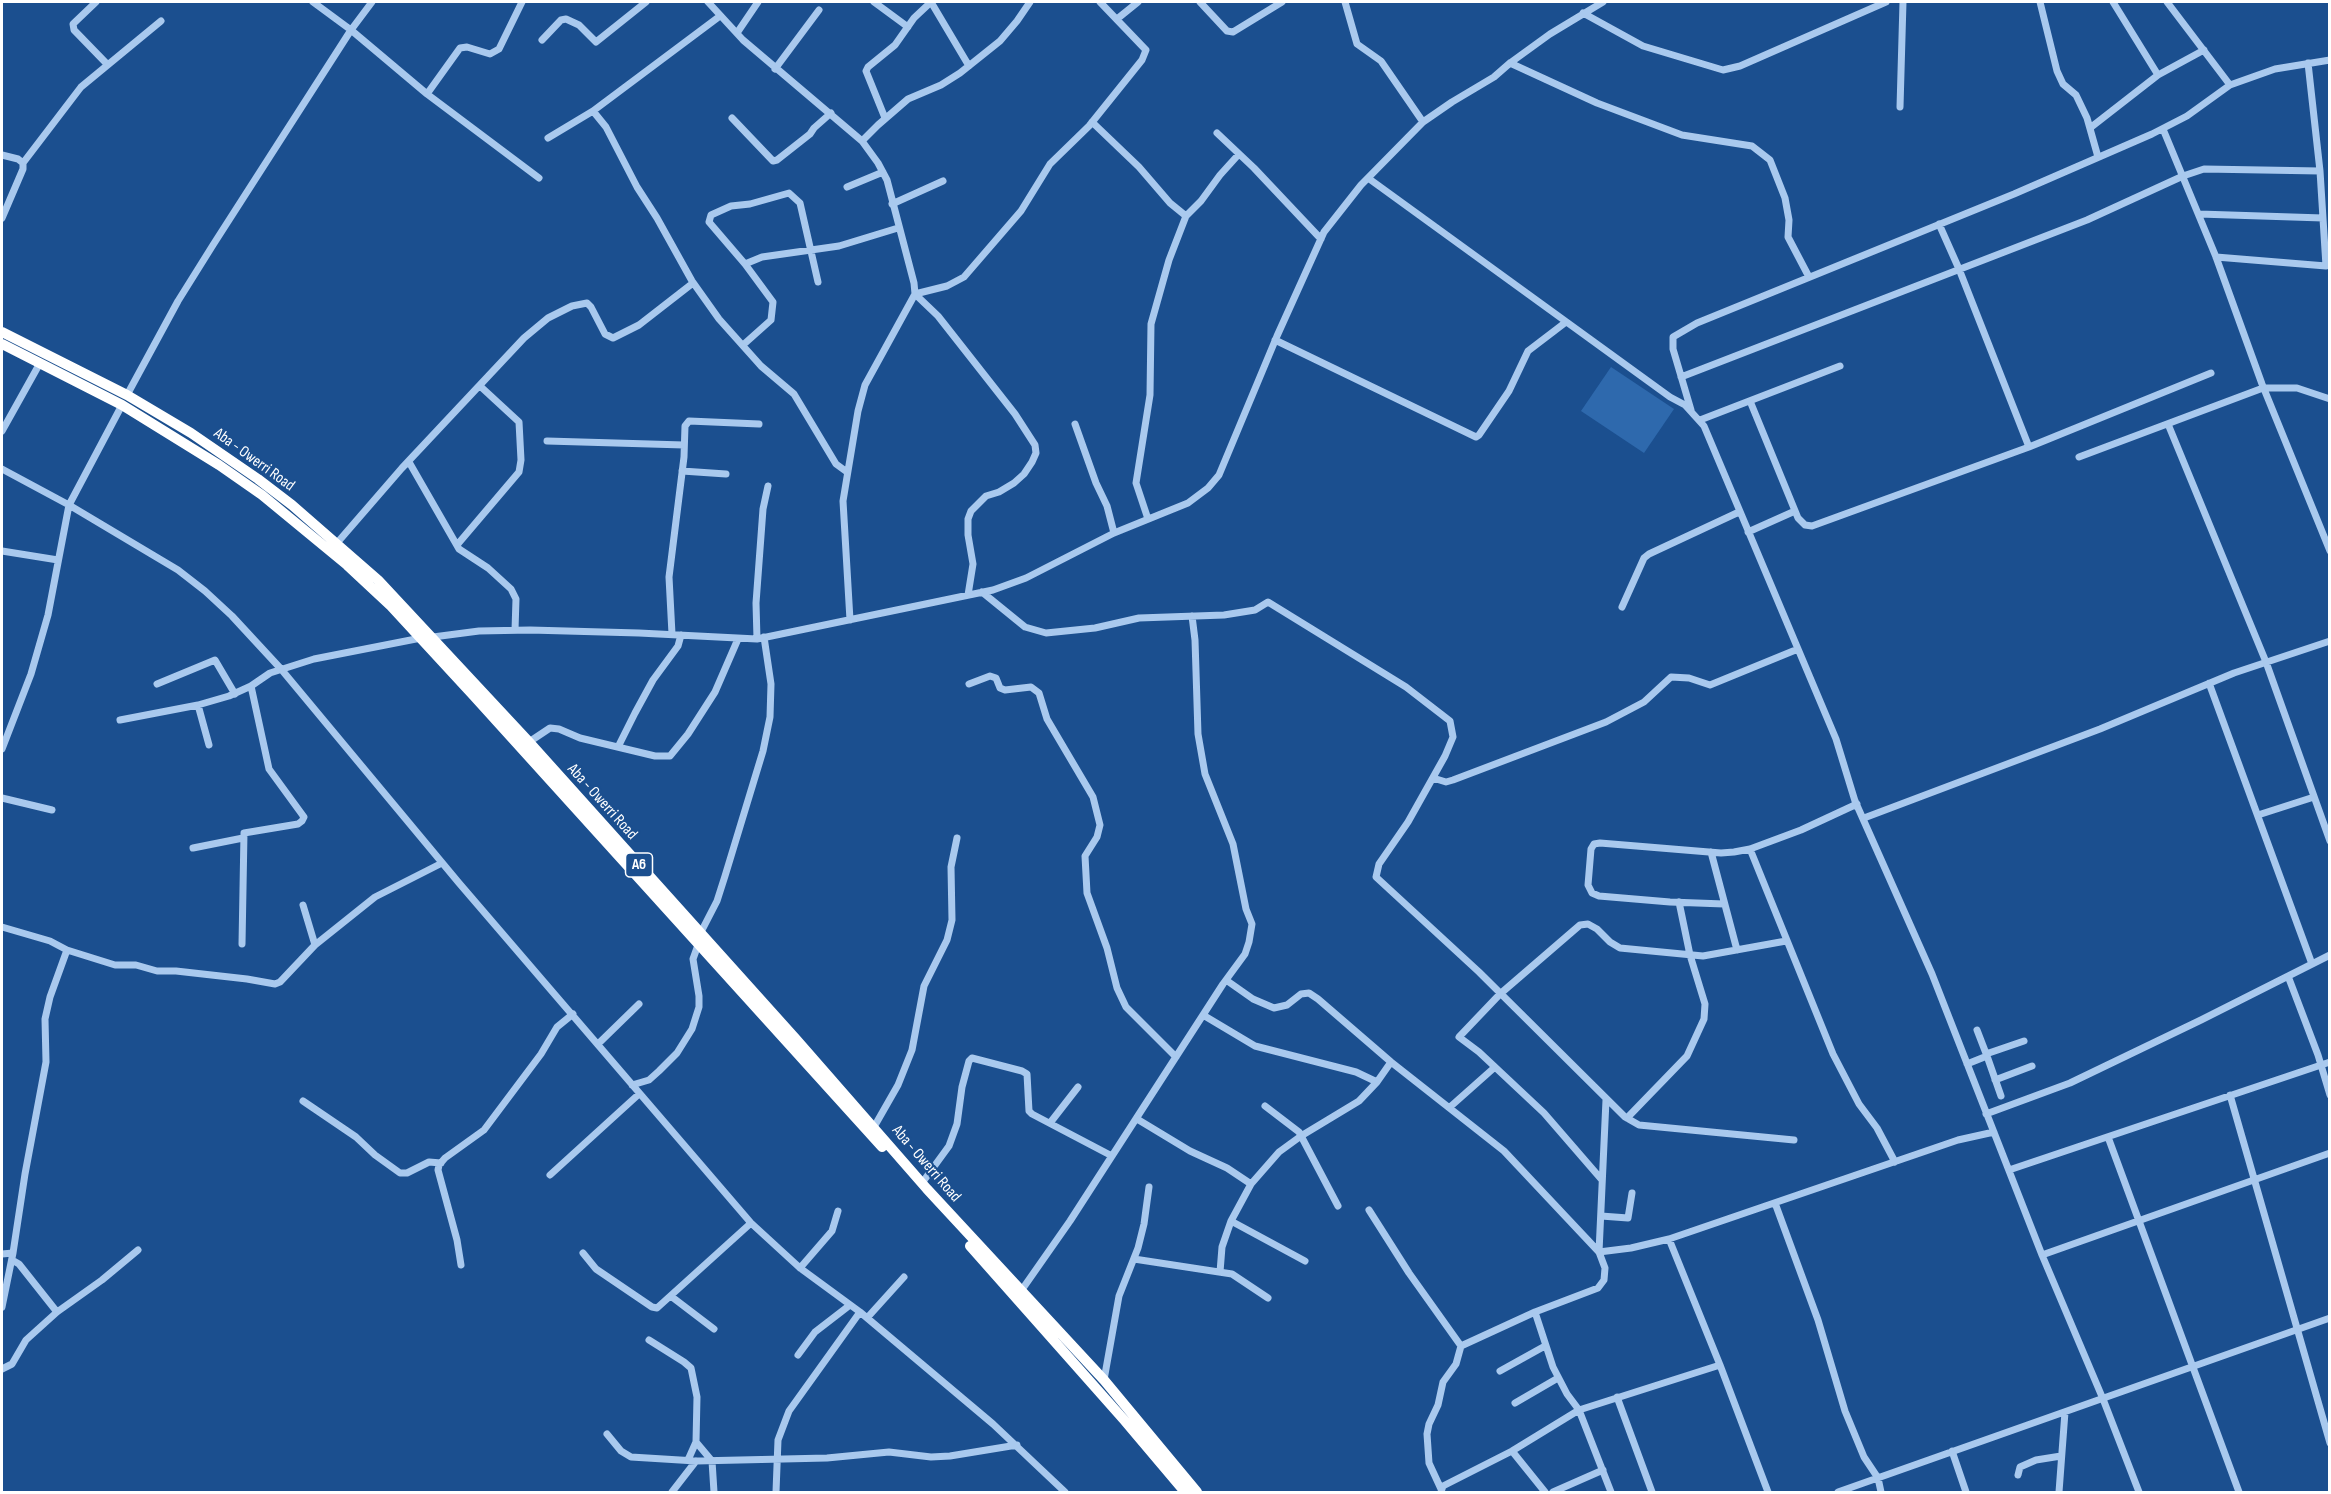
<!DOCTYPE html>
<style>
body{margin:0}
#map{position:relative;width:2331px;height:1494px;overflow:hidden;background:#1b4f8f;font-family:"Sofia Sans Condensed",sans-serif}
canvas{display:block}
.frame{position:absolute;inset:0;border:3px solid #fff;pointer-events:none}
</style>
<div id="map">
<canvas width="2331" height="1494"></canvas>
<div class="frame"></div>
</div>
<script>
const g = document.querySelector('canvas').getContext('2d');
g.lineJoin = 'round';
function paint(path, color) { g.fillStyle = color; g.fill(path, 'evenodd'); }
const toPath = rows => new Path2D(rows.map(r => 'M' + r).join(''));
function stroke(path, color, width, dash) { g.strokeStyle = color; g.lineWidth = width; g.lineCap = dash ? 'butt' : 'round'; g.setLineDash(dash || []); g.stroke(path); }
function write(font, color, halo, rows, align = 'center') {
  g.font = font + ' "Sofia Sans Condensed",sans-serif'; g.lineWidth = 4.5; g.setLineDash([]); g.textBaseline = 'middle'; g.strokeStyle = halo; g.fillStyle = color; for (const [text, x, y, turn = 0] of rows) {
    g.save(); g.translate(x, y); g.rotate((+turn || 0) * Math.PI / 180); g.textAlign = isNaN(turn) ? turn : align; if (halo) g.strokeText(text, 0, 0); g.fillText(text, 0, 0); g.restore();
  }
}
paint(toPath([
 [1611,367,1674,409,1644,453,1581,411]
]), '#2e69ad');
stroke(toPath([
 [96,2,73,24,74,30,107,64],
 [313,2,351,30,427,94,539,178],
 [708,2,743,40,862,141,878,163,887,180,914,283,915,294,865,385,858,411,843,501,850,620],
 [874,2,908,27],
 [1200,2,1227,31,1233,32,1282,2],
 [1345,2,1357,44,1381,61,1423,122],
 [2040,2,2057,71,2063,84,2076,95,2087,118,2098,157],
 [2113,2,2158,75],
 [2167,2,2230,85],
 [1583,13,1643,46,1723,70,1740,66,1886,2],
 [1117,19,1138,2],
 [737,33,758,2],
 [542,40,561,20,566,19,579,25,596,42,646,2],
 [1510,63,1597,103,1682,135,1752,146,1770,160,1785,198,1789,220,1788,237,1809,277],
 [775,69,819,10],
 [427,94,460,48,467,47,490,54,499,49,522,2],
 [1900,107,1903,2],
 [593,111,606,127,637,187,657,218,692,281,719,319,761,366,794,394,836,464,847,472],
 [732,118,773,161,777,160,810,134,814,128,831,113],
 [885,118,866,71,868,67,895,45,914,18,931,2,969,66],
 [1092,122,1139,167,1170,203,1186,216],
 [2090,128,2158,75,2204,50],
 [2163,129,2216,257,2262,384,2330,551],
 [1217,133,1254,168,1321,239],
 [548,138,593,111,720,16],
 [862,141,878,125,908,99,941,85,960,73,1000,41,1017,21,1030,2],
 [2,155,18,159,23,163,23,169,2,218],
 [23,163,81,87,161,21],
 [1368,178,1670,397,1685,405,1704,426,1836,739,1855,801,1932,974,2042,1255,2103,1399,2139,1492],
 [847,187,883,172],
 [892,204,943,181],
 [2199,214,2323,218],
 [1939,224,1959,269,2029,447],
 [2216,257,2326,266,2320,171,2308,63],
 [745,264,762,257,839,246,898,228],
 [915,294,947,286,964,277,1021,211,1050,164,1089,126,1142,60,1146,50,1100,2],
 [915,294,938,316,1015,414,1035,445,1036,453,1032,462,1024,474,1014,483,999,492,986,496,971,511,968,519,968,535,973,564,968,595],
 [1275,340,1476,437,1479,435,1509,391,1528,351,1566,322],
 [743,345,771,320,773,302,745,264,709,222,711,215,731,206,750,204,789,193,800,203,818,282],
 [1681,377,2087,220,2183,176,2204,169,2320,171],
 [127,395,178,301,213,245,351,30,372,2],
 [1750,401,1798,518,1805,525,1812,526,2029,447,2211,373],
 [1691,410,1673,349,1673,337,1697,323,2014,194,2152,134,2187,116,2230,85,2275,69,2330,60],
 [1700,420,1840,366],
 [1075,424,1096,483,1107,506,1114,533],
 [2168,424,2266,662,2330,841],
 [2,431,40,363],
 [547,441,684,445],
 [2079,457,2263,388,2297,388,2330,399],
 [409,462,459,549,488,568,511,589,516,599,515,630],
 [2,469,69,505,178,570,205,591,232,616,281,669,459,883,751,1223,800,1268,860,1312,993,1424,1065,1492],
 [682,471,726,474],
 [1148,519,1136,483,1150,395,1151,324,1169,260,1186,216,1201,201,1220,175,1239,154],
 [1748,532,1795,511],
 [337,543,402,468,524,338,548,318,572,306,587,303,591,307,605,334,613,338,639,325,693,283],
 [457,545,519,472,521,460,519,422,480,386],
 [2,551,58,560],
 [982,592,1025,627,1046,633,1095,628,1139,618,1224,615,1255,610,1268,602,1406,687,1450,721,1453,737,1445,756,1408,822,1379,864,1376,877,1479,972,1625,1117,1639,1125,1794,1140],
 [1622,607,1644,558,1649,554,1739,512],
 [672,634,669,577,684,457,685,426,689,421,759,424],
 [433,637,479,631,530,630,639,633,757,639,993,590,1026,578,1114,533,1188,503,1208,488,1219,475,1277,336,1324,232,1361,185,1423,122,1452,102,1494,77,1510,63,1550,34,1603,2],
 [757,639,756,603,763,509,768,486],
 [2209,683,2312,964],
 [157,684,215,660,235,694],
 [969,684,990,676,996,678,1000,688,1005,690,1031,687,1039,693,1047,719,1093,797,1100,825,1097,837,1085,856,1087,893,1107,948,1117,988,1126,1007,1176,1057],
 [198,705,209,745],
 [120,720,198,705,229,696,251,686,270,673,314,659,421,638],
 [529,742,550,728,559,729,580,738,655,756,670,756,688,734,715,692,738,639],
 [618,747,635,713,653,680,678,646,681,635],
 [2,749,31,674,48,615,69,505,122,405],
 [1433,778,1446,782,1453,780,1606,722,1644,702,1671,677,1689,678,1710,685,1798,649],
 [2,798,52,810],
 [2258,815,2314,797],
 [1864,818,2100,729,2234,673,2330,641],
 [193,848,243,838],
 [1750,849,1833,1054,1859,1104,1877,1128,1895,1162],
 [1711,852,1737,950],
 [1724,904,1670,902,1599,896,1592,893,1588,885,1591,849,1594,844,1600,843,1721,853,1734,852,1750,849,1801,830,1857,804],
 [2,927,50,941,67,950,115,965,136,965,157,971,176,971,247,979,275,984,280,982,315,945,303,905],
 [700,934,717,901,725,876,763,751,770,717,771,684,764,637],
 [242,944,244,833,298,824,302,821,304,817,269,769,251,686],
 [315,945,375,897,442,863],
 [2288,976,2318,1055,2330,1095],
 [1226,980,1253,999,1274,1008,1287,1005,1301,994,1309,993,1318,999,1391,1062,1504,1151,1599,1252,1605,1268,1604,1280,1598,1288,1535,1312,1461,1346,1456,1364,1443,1382,1438,1405,1429,1424,1427,1434,1429,1463,1441,1489],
 [1203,1015,1255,1046,1356,1072,1377,1082],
 [1977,1030,1987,1056],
 [598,1044,639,1004],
 [1986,1054,2024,1041],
 [1967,1064,1987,1056,2001,1096],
 [1995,1080,2032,1066],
 [632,1085,649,1080,659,1071,677,1053,692,1029,699,1007,699,996,693,959,698,945],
 [2230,1095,2330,1443],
 [1606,1100,1599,1252,1631,1248,1669,1239,1958,1140,1994,1132],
 [303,1101,356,1137,375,1155,400,1173,407,1173,429,1162,441,1163],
 [1265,1106,1299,1132,1338,1206],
 [1450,1107,1495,1067],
 [1986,1114,2070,1083,2201,1020,2330,955],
 [1627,1118,1687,1056,1704,1019,1705,1004,1690,955,1679,902],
 [1137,1119,1190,1151,1227,1168,1251,1184],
 [1050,1123,1078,1087],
 [874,1127,898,1085,912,1050,924,986,947,940,952,920,951,867,957,838],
 [2108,1137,2239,1492],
 [2009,1170,2330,1062],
 [550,1175,639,1094],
 [1602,1180,1544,1113,1479,1052,1459,1037,1500,994,1580,925,1588,924,1597,929,1610,942,1620,948,1703,956,1786,941],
 [922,1183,949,1146,957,1124,962,1087,969,1061,972,1058,1022,1071,1027,1074,1029,1111,1032,1114,1112,1156],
 [1775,1203,1818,1320,1845,1411,1864,1457,1878,1478,1881,1492],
 [1369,1210,1409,1273,1461,1346],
 [1601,1216,1628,1218,1632,1193],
 [1231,1221,1305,1261],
 [1669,1239,1720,1365],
 [583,1253,596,1269,652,1307,657,1308,751,1223],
 [2,1254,13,1253],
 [2042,1255,2330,1153],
 [1134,1259,1232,1274,1268,1298],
 [12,1260,19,1264,57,1312],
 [461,1265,457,1240,438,1170,439,1165,445,1158,484,1130,541,1054,557,1027,573,1014],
 [800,1268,832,1231,838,1211],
 [1220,1272,1222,1247,1231,1221,1251,1184,1279,1152,1301,1136,1359,1101,1377,1082,1391,1062],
 [1021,1291,1070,1221,1223,984,1245,954,1249,942,1252,924,1246,909,1233,844,1205,774,1198,734,1195,640,1192,616],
 [672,1297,714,1329],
 [2,1307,13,1253,25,1174,46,1062,45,1019,50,997,67,950],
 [1535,1312,1553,1367,1567,1394,1579,1410,1611,1492],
 [867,1318,904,1277],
 [649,1340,684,1362,691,1368,697,1397,696,1442,712,1461,714,1492],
 [798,1355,815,1332,850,1305],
 [2,1369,12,1364,26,1340,57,1312,102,1280,138,1250],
 [1500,1371,1545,1346],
 [1104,1380,1119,1296,1138,1248,1144,1224,1149,1187],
 [1617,1397,1652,1492],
 [1515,1403,1558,1378],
 [607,1434,621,1451,631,1457,696,1461,827,1458,889,1452,931,1457,950,1456,1017,1445],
 [1512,1451,1545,1492],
 [1952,1451,1966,1492],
 [688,1460,696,1442],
 [2018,1475,2020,1467,2036,1460,2061,1456],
 [672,1492,696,1461],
 [776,1492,778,1440,789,1411,860,1312],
 [1441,1492,1443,1486,1512,1451,1579,1410,1720,1365,1768,1492],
 [1553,1492,1603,1470],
 [1838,1492,2330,1318],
 [2059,1492,2065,1412]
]), '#a9c9ee', 7);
stroke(toPath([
 [2,332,127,395,191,433,258,479,292,505,378,580,529,742,796,1039,927,1189,1104,1380,1197,1492],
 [2,344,122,405,219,465,262,495,347,565,391,606,474,696,882,1147],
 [970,1246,1125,1421,1185,1492]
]), '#fff', 10);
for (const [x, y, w] of [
 [639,865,27]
]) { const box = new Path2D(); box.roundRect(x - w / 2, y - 12, w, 24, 4.5); g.fillStyle = '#1b4f8f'; g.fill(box); stroke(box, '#fff', 1.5); }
write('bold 15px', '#fff', null, [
 ["A6",639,865]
]);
write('16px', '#fff', '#1b4f8f', [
 ["Aba - Owerri Road",254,460,36],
 ["Aba - Owerri Road",602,802,48],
 ["Aba - Owerri Road",926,1164,49]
]);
</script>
